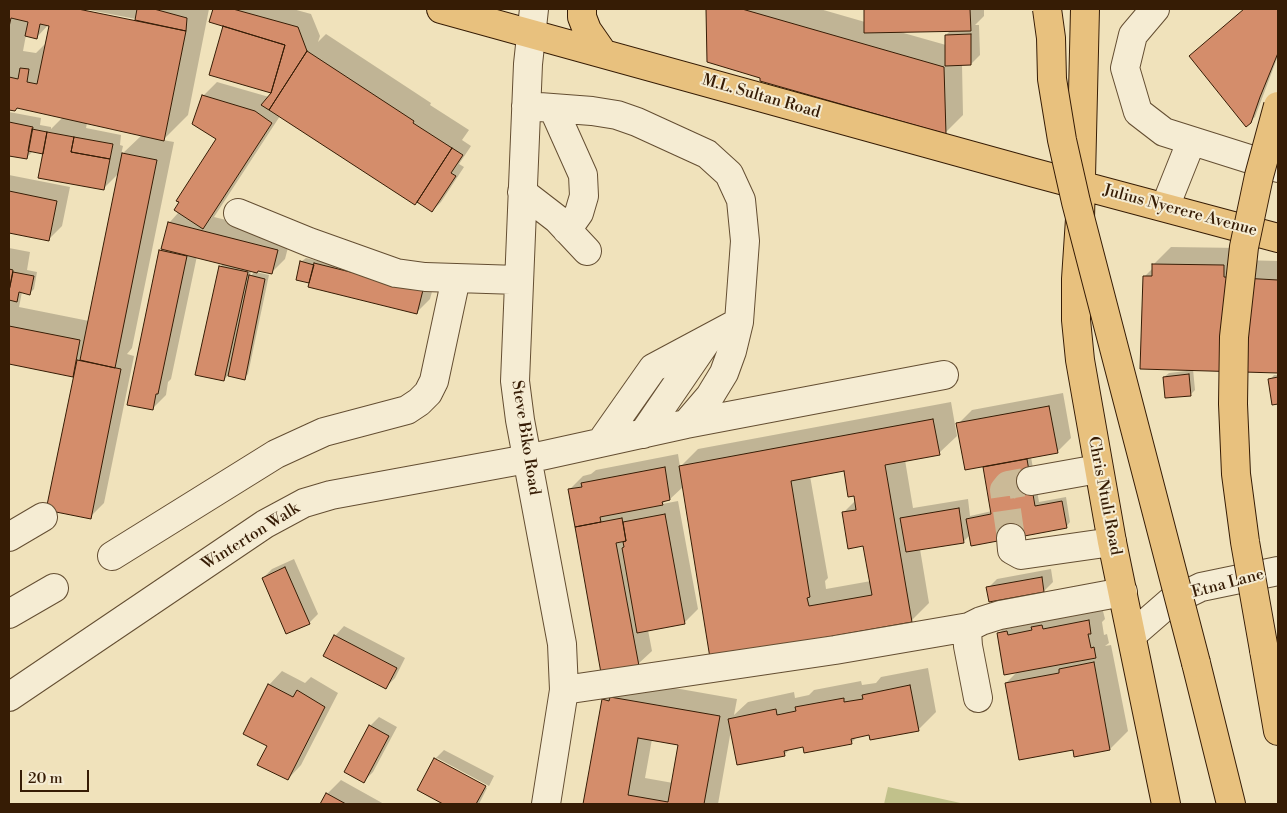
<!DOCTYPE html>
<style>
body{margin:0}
#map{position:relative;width:1287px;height:813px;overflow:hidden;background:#f0e2bb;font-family:"Libre Bodoni",serif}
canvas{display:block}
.frame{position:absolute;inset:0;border:10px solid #361c05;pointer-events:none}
.scale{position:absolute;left:20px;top:770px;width:69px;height:22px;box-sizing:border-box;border:2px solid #361c05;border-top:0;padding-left:6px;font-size:15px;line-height:18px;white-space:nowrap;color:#361c05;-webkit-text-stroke:4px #f5ecd3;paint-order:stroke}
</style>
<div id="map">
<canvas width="1287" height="813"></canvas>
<div class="frame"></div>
<div class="scale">20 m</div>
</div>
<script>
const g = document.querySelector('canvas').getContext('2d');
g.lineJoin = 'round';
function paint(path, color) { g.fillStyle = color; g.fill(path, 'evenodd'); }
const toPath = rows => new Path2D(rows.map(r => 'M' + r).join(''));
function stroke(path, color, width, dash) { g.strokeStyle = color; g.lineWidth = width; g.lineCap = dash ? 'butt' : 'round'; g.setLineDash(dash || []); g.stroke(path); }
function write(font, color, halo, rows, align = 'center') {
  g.font = font + ' "Libre Bodoni",serif'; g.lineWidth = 4; g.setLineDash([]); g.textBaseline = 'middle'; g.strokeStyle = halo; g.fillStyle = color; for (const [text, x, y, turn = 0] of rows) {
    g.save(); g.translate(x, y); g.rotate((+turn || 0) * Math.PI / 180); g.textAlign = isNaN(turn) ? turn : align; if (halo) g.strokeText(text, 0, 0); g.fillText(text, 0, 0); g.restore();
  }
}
paint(toPath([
 [888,787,965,804,884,804]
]), '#c1c18b');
paint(toPath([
 [9,9,72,9,136,22,136,19,84,9,209,9,188,115,163,140,174,142,132,348,127,354,134,356,104,503,90,517,76,373,72,376,9,363,9,248,30,252,27,270,37,272,34,289,30,293,22,292,19,307,89,321,119,173,103,189,45,150,33,151,26,158,9,154,9,112,41,118,40,125,51,127,51,129,63,117,18,107,15,110,9,109],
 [50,23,45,44,36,53,23,51,26,35,37,37],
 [87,123,142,135,121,155,123,146,120,145,121,135,86,128],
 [215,9,293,9,311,14,320,36,318,42,326,34,431,103,430,105,469,130,462,140,471,146,459,164,464,167,441,202,432,211,280,116,214,217,291,236,285,259,271,273,258,270,256,272,269,275,248,374,244,378,228,375,224,380,220,267,224,263,197,256,171,379,168,382,166,395,152,409,160,251,162,248,169,223,179,212,218,138,203,96,217,82,269,97,273,92,224,26,211,21],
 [251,270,255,271,250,277],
 [707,9,820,9,865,22,865,9,984,9,984,16,975,25,979,25,980,55,971,64,962,64,963,115,945,133,708,61],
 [951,30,946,35,946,45,900,32],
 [1245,9,1278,9,1278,56,1255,117,1246,125,1195,52],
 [9,175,70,187,62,226,48,240,9,232],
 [1171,247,1241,248,1241,260,1278,261,1278,372,1193,369,1195,390,1190,395,1164,377,1169,373,1186,371,1186,369,1144,277,1153,268,1153,265],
 [329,250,436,277,430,299,416,313,301,262,306,258,318,261],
 [1274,375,1278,375,1278,402,1273,403,1270,380],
 [1063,393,1071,438,1057,452,1031,457,1039,502,1066,497,1070,522,1066,527,970,535,964,541,920,549,929,603,911,621,711,657,684,486,670,499,666,500,662,504,678,501,698,609,684,623,648,630,652,651,638,664,602,671,569,490,583,476,591,474,596,470,678,454,680,467,698,449,951,402,957,436,939,453,905,460,913,508,968,499,970,516,992,511,984,468,987,465,958,424,972,410],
 [845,470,856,500,843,513,864,545,871,581,826,589,825,581,828,578,810,476],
 [294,559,318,614,309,623,263,578,272,569],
 [1051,569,1053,582,1044,591,988,588,997,579],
 [1102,607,1105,619,1102,622,1104,635,1107,634,1109,643,1105,646,1111,645,1128,731,1110,749,1074,748,1006,683,1018,671,998,634,1012,620],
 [344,626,405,658,395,678,386,687,335,636],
 [928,668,936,712,918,730,871,734,858,736,852,742,805,751,804,746,791,748,785,754,738,764,731,730,718,804,585,804,603,700,621,682,629,680,737,699,734,715,748,702,794,692,795,698,809,695,814,690,861,681,862,685,876,683,881,677],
 [652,739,680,744,673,783,645,778],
 [282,671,305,683,311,677,338,693,301,765,288,779,268,746,269,685],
 [379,717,397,727,373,772,364,781,370,726],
 [444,750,494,776,489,786,437,758,437,761,487,788,479,804,445,804,418,790,435,759],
 [341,780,384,804,322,804,327,794]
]), '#0003');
const building = toPath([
 [9,9,78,9,186,31,164,141,17,108,15,111,9,110,9,77,18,79,20,68,29,69,27,82,37,84,49,26,40,24,37,39,25,36,28,22,11,18,9,27,9,9],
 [137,9,154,9,187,18,186,31,135,20,137,9],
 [213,9,233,9,298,27,307,51,269,110,261,105,271,93,285,45,209,22,213,9],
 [706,9,742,9,944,67,946,134,760,81,760,78,707,62,706,9],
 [864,9,970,9,971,31,864,33,864,9],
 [1244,9,1278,9,1278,53,1260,97,1251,123,1246,127,1189,56,1244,9],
 [223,26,285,45,271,93,209,75,223,26],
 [971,34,971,65,945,66,945,35,971,34],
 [307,51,414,121,413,123,452,148,415,205,269,110,307,51],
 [202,95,255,111,272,123,203,229,174,210,179,202,176,201,216,139,192,124,202,95],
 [9,122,33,127,27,159,9,156,9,122],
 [32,129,47,132,43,154,28,151,32,129],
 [47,132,74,137,71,152,110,159,104,190,38,178,47,132],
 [74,137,113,144,110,159,71,152,74,137],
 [452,148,463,155,451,173,456,176,432,212,417,202,452,148],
 [122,153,157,160,115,368,80,360,122,153],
 [9,191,57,201,49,241,9,233,9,191],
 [168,222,278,250,272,274,258,271,257,273,161,249,168,222],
 [159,250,187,256,158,394,156,394,153,410,127,405,159,250],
 [300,261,314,265,309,283,296,280,300,261],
 [314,263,423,290,417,314,308,287,314,263],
 [1152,264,1224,265,1224,277,1278,280,1278,373,1140,369,1143,276,1152,276,1152,264],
 [219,266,248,272,224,381,195,375,219,266],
 [9,269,13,270,9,291,9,269],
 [13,272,34,276,30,295,19,292,17,302,9,300,9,291,13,272],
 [249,275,265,279,245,380,228,376,249,275],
 [9,326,80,340,73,377,9,364,9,326],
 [77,360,121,369,91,519,46,510,77,360],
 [1189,374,1191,396,1165,398,1163,377,1189,374],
 [1278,377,1278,404,1272,405,1268,379,1278,377],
 [1049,406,1058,453,965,470,956,423,1049,406],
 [933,419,940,455,885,465,912,622,710,658,679,466,933,419],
 [844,471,848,497,854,496,856,510,842,512,848,549,863,546,872,595,809,606,807,598,810,597,791,481,844,471],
 [1027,459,1035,506,1062,501,1067,528,971,546,966,519,991,514,983,467,1027,459],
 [665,467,670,500,662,502,663,505,600,517,601,522,575,527,568,489,582,487,581,483,665,467],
 [959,508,964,543,906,552,900,518,959,508],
 [665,514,685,624,637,633,622,548,624,547,623,542,626,541,623,522,665,514],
 [622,518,626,541,616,543,639,666,601,673,575,527,622,518],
 [285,567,310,624,286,634,262,578,285,567],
 [1042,577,1044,592,989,602,986,587,1042,577],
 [1089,620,1091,634,1088,634,1091,648,1094,647,1096,658,1004,675,997,633,1007,631,1008,635,1032,630,1031,627,1042,625,1043,629,1089,620],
 [334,635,397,668,386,689,323,656,334,635],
 [1094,662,1110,750,1074,757,1073,750,1019,760,1005,683,1059,673,1059,669,1094,662],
 [268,684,293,697,297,690,325,707,288,780,257,765,267,746,243,734,268,684],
 [910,685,919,731,870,740,869,735,851,739,852,744,804,753,803,747,784,751,785,756,737,765,728,719,776,709,777,715,796,711,795,707,844,698,844,702,863,699,862,695,910,685],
 [610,697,720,716,704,804,583,804,602,699,609,701,610,697],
 [638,738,678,745,668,802,628,795,638,738],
 [369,725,389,736,364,783,344,772,369,725],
 [434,758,486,786,476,804,443,804,417,790,434,758],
 [326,793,346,804,320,804,326,793]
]);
paint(building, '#d48d6b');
stroke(building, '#361c05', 1);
stroke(toPath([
 [1011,538,1004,490,1008,485,1031,481]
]), '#cbba97', 28, [28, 14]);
const minor = toPath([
 [534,9,528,64,515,381,520,420,562,644,564,690,546,804],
 [1155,9,1133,35,1125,68,1138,112,1164,132,1278,168],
 [526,106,592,111,617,115,637,122,707,154,729,174,741,200,745,241,739,322,732,351,724,373,710,396,686,424],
 [553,108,583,175,584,196,579,213,567,230],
 [522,192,557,219,587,251],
 [1165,207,1191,142],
 [238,213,309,242,396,273,425,277,518,280],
 [643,434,706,342],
 [601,442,653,368,739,322],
 [1031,481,1098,469],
 [9,537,43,517],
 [1011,538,1012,550,1021,555,1112,542],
 [112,556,276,454,324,432,407,410,419,402,428,393,434,381,456,278],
 [9,614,54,588],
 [1132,635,1170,602,1201,587,1278,571],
 [564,690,835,650,969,627],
 [9,697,265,524,304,503,331,495,527,459,686,424,944,375],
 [978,698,968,646,967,632,969,627,981,621,1000,615,1123,592]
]);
const major = toPath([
 [441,9,1031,172,1278,238],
 [582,9,582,17,587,30,603,53],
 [1085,9,1080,219,1076,279,1076,320,1080,360,1112,542,1166,804]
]);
const highway = toPath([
 [1264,650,1278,731],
 [1196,663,1231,804]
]);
stroke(minor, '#644e32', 30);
stroke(major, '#361c05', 30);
stroke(highway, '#361c05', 30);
stroke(minor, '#f5ecd3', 28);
stroke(major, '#e8c17e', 28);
stroke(highway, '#e8c17e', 28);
const highwayBridge = toPath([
 [1047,9,1051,38,1052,79,1062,140,1076,202,1196,663],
 [1264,650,1245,542,1236,474,1233,404,1234,337,1244,247,1259,176,1278,106]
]);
stroke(highwayBridge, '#361c05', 30, []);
stroke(highwayBridge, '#e8c17e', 28);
write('16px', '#361c05', '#f5ecd3', [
 ["M.L. Sultan Road",761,97,16],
 ["Julius Nyerere Avenue",1180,211,15],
 ["Steve Biko Road",525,438,81],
 ["Chris Ntuli Road",1104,496,79],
 ["Winterton Walk",251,537,-32],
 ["Etna Lane",1228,584,-15]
]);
</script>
